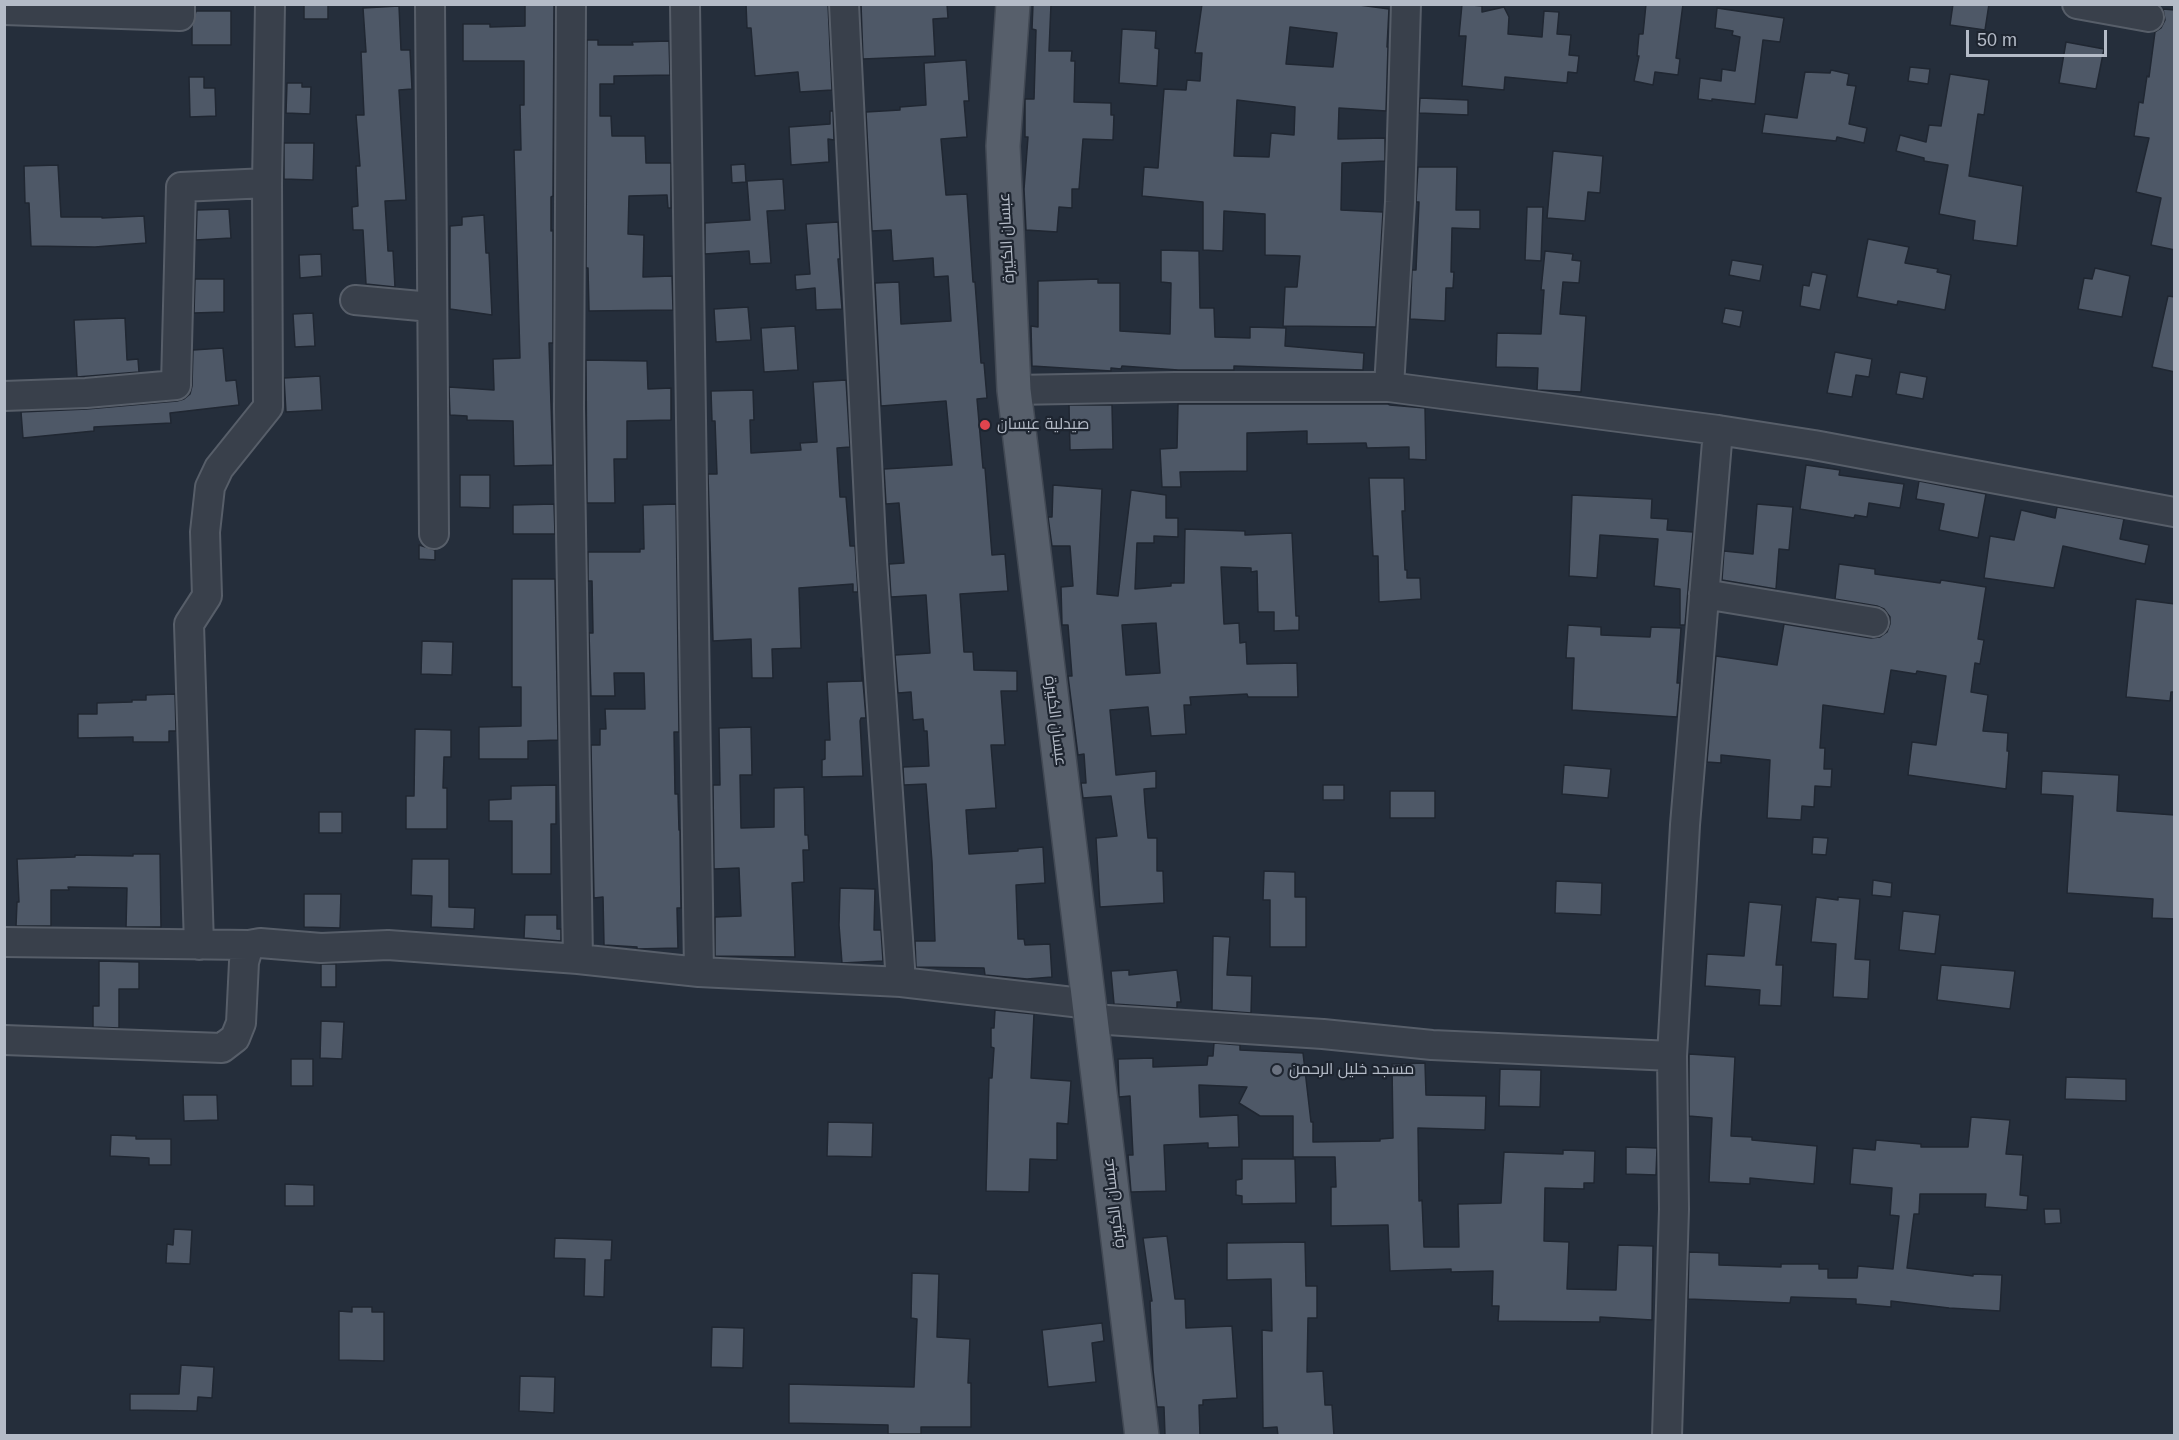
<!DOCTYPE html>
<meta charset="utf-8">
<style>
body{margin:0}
#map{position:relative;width:2179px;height:1440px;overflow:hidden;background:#252e3b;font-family:Arial,sans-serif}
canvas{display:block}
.frame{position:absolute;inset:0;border:6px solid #b4bbc7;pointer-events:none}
.scale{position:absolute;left:1966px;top:30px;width:141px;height:27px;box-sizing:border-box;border:3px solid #b4bbc7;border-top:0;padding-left:8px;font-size:18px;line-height:21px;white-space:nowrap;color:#b4bbc7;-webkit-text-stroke:4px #1e2530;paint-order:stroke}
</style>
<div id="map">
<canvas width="2179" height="1440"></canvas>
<div class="frame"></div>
<div class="scale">50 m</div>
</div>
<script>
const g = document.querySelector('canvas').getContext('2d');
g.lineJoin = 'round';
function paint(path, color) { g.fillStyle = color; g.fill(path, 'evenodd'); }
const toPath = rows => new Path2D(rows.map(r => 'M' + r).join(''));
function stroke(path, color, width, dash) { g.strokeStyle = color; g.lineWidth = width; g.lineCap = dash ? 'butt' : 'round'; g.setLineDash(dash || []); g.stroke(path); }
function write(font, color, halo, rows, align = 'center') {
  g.font = font + ' Arial,Cairo,sans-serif'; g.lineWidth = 4.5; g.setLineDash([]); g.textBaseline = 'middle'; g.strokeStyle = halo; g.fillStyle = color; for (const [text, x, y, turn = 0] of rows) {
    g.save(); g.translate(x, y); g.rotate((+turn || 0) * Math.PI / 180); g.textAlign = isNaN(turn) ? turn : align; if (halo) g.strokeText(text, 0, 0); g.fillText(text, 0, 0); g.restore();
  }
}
const building = toPath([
 [304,4,328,4,328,19,304,19,304,4],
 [525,4,554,4,553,196,551,197,551,231,553,230,553,343,549,343,553,465,514,466,513,421,467,420,467,416,450,415,449,387,494,390,493,359,520,358,514,150,521,150,520,105,524,105,524,61,463,61,463,24,490,24,490,27,525,26,525,4],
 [746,4,828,4,832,90,800,92,798,72,755,76,751,28,747,28,746,4],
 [861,4,947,4,948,18,933,19,935,56,863,59,861,4],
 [1033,4,1051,4,1049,51,1072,51,1071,61,1075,61,1074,102,1111,103,1111,115,1114,115,1113,140,1083,139,1079,189,1072,189,1072,208,1059,207,1057,232,1026,230,1024,189,1028,137,1025,137,1025,99,1034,99,1036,30,1032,29,1033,4],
 [1202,4,1352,4,1389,9,1387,47,1388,47,1386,111,1339,108,1338,139,1385,138,1385,161,1342,163,1341,210,1383,212,1376,327,1283,326,1285,287,1297,287,1300,256,1265,255,1265,214,1224,211,1223,251,1203,250,1203,202,1142,196,1144,167,1158,168,1164,89,1186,90,1187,80,1200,81,1202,53,1195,53,1202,4],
 [1290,27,1337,33,1333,67,1286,64,1290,27],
 [1237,100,1295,107,1294,135,1271,133,1269,157,1234,156,1237,100],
 [1462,4,1482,6,1482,12,1504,7,1509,17,1508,34,1542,37,1544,11,1559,12,1557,34,1571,35,1569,55,1579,56,1577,73,1568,72,1567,83,1505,77,1504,90,1462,86,1466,36,1459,36,1462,4],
 [1646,4,1683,4,1676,58,1680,59,1678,75,1655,72,1653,85,1634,81,1639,56,1637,56,1639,34,1643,34,1646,4],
 [1953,4,1989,4,1985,30,1950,25,1953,4],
 [399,6,401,50,410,50,412,89,399,90,406,200,385,201,388,251,393,251,395,287,366,284,363,230,353,230,352,207,358,206,356,166,360,166,356,115,364,115,361,52,366,52,363,8,399,6],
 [1717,8,1784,18,1780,42,1763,40,1755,104,1712,99,1712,101,1698,99,1700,78,1721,81,1722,69,1735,71,1740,37,1732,35,1733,31,1715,28,1717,8],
 [2163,9,2175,10,2175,250,2151,245,2161,198,2136,192,2149,138,2134,136,2139,102,2143,103,2147,76,2149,77,2155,32,2161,28,2165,20,2163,9],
 [196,11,231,11,231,45,192,45,192,26,196,11],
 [1122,29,1156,31,1155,48,1159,49,1157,86,1119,83,1122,29],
 [587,40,598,40,598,45,633,45,632,42,669,41,670,75,614,76,614,84,600,84,600,116,611,116,612,136,645,136,646,163,671,163,671,208,668,208,667,195,629,196,628,234,644,235,643,277,672,276,673,310,589,311,588,268,586,268,587,40],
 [2066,42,2104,49,2096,89,2059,83,2066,42],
 [966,60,969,101,964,101,967,137,941,139,946,195,967,194,973,282,975,282,981,363,984,363,987,398,977,399,983,468,985,468,992,555,1005,554,1008,591,960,594,964,652,973,652,974,670,1017,671,1017,691,1001,691,1005,745,991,745,996,808,966,810,969,854,1018,851,1018,849,1043,847,1045,883,1016,885,1018,939,1024,939,1025,945,1050,944,1052,977,1027,979,985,975,984,968,916,967,915,941,935,941,932,862,926,784,904,785,903,767,929,766,927,731,924,731,923,719,913,720,911,692,898,693,895,655,930,653,926,595,891,597,889,564,904,563,899,503,886,504,884,469,952,465,946,401,881,406,875,283,899,282,901,324,951,321,948,276,934,277,933,258,893,261,891,230,872,231,866,112,900,110,900,107,926,105,924,63,966,60],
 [1910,67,1930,69,1928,84,1908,81,1910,67],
 [1831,70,1849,74,1847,85,1856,86,1849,124,1867,128,1864,143,1837,137,1836,141,1762,133,1765,114,1797,118,1805,72,1830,73,1831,70],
 [1950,74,1989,80,1984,115,1978,114,1969,176,2023,186,2017,246,1973,240,1975,221,1939,214,1948,165,1924,161,1924,158,1896,151,1900,135,1926,142,1929,125,1941,126,1950,74],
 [189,77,204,77,204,88,215,88,216,116,190,117,189,77],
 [287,83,302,83,302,87,311,87,310,114,286,113,287,83],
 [1420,98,1468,100,1468,115,1419,113,1420,98],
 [830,111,833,111,834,140,828,139,829,162,791,165,789,127,830,124,830,111],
 [284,143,314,143,313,180,284,179,284,143],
 [1553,151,1603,156,1600,193,1588,192,1585,221,1547,218,1553,151],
 [745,164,746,182,732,183,731,165,745,164],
 [58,165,61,217,102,217,102,218,144,216,146,243,95,247,31,246,29,203,25,203,24,166,58,165],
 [1418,167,1457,167,1456,210,1480,210,1480,229,1452,228,1451,272,1454,272,1453,288,1446,288,1445,321,1410,319,1412,270,1416,270,1419,202,1416,202,1418,167],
 [783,179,785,210,767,211,771,263,750,264,749,251,705,254,705,223,750,220,747,181,783,179],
 [1527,207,1543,207,1541,261,1525,260,1527,207],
 [229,209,231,238,196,240,197,210,229,209],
 [484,215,486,253,489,253,492,315,450,309,450,226,462,225,462,217,484,215],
 [838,222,840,259,838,259,842,309,816,310,815,288,796,290,795,275,810,274,806,224,838,222],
 [1868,239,1909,247,1905,263,1938,269,1937,272,1951,275,1945,310,1898,301,1897,305,1857,297,1868,239],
 [1161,250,1199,251,1200,308,1214,308,1215,337,1250,338,1250,327,1286,328,1285,346,1364,353,1363,370,1234,366,1234,370,1178,370,1122,366,1121,369,1111,368,1111,371,1032,366,1031,326,1038,327,1038,281,1098,279,1098,283,1120,283,1120,331,1170,334,1171,283,1161,282,1161,250],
 [1545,251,1573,254,1572,260,1581,261,1579,283,1563,282,1560,314,1586,316,1581,392,1537,390,1538,368,1496,367,1497,333,1541,334,1544,290,1541,290,1545,251],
 [321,254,322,276,300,278,299,255,321,254],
 [1732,260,1763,265,1760,281,1729,275,1732,260],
 [2095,268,2130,276,2122,317,2078,309,2084,278,2092,279,2095,268],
 [1812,272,1827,275,1820,310,1800,306,1803,285,1809,286,1812,272],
 [195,279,224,279,224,312,194,313,195,279],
 [2168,296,2175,297,2175,372,2152,367,2168,296],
 [748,307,751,340,716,342,714,309,748,307],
 [1725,308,1743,311,1740,327,1722,323,1725,308],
 [313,313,315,346,295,347,293,314,313,313],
 [125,318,127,360,138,359,139,372,77,377,74,320,125,318],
 [795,326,798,370,764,372,761,328,795,326],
 [223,348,226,381,236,380,239,405,170,413,171,423,94,427,94,431,23,438,21,412,87,409,177,401,184,399,190,394,192,386,193,350,223,348],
 [1835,352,1872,359,1869,377,1856,375,1852,397,1827,393,1835,352],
 [586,360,647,361,648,389,671,388,671,420,627,421,627,459,614,459,615,503,587,503,586,360],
 [1900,372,1927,377,1923,399,1896,394,1900,372],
 [320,376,322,410,286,412,284,378,320,376],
 [846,380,850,447,837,448,840,497,846,497,850,546,855,546,858,592,853,592,853,584,799,588,801,648,772,649,773,678,752,678,751,639,713,641,708,474,717,474,715,421,712,421,711,391,753,390,754,420,750,420,751,453,801,450,800,443,817,442,813,382,846,380],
 [1178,404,1388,404,1390,405,1425,408,1426,460,1409,459,1409,447,1367,448,1366,443,1307,444,1307,431,1247,433,1247,471,1180,472,1181,487,1162,487,1160,449,1177,448,1178,404],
 [1069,405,1112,405,1113,449,1070,450,1069,405],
 [1806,465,1840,470,1839,475,1904,484,1900,508,1869,503,1867,517,1855,515,1854,518,1800,509,1806,465],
 [460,475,490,475,490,508,460,507,460,475],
 [1369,478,1404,478,1405,511,1402,511,1405,570,1407,570,1407,578,1420,578,1421,599,1379,602,1378,556,1373,556,1369,478],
 [1919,481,1986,494,1978,538,1939,530,1944,504,1916,499,1919,481],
 [1053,485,1102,489,1097,594,1118,596,1131,490,1166,495,1166,518,1178,518,1178,537,1154,536,1154,543,1137,543,1135,589,1171,586,1171,583,1184,583,1185,529,1245,531,1245,535,1292,533,1296,616,1299,616,1299,630,1274,631,1274,612,1258,612,1257,571,1251,572,1251,568,1221,567,1224,624,1239,623,1240,643,1246,642,1247,664,1297,663,1298,697,1248,697,1247,694,1190,697,1191,705,1184,705,1186,734,1151,736,1148,707,1110,710,1116,775,1156,771,1156,788,1144,789,1145,804,1148,838,1157,838,1157,871,1163,871,1164,903,1100,907,1096,838,1117,836,1111,796,1083,798,1081,783,1086,783,1084,754,1078,755,1068,676,1072,676,1068,625,1062,625,1061,587,1073,586,1070,546,1052,546,1048,517,1052,517,1053,485],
 [1156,623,1160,673,1126,675,1122,625,1156,623],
 [1572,495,1652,499,1651,518,1668,519,1667,530,1693,532,1685,625,1680,625,1680,589,1654,586,1658,539,1600,535,1597,578,1569,576,1572,495],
 [554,504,555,534,513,534,513,505,554,504],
 [676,504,679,732,674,732,675,794,678,794,679,830,680,830,681,908,677,908,678,948,637,949,637,947,604,945,603,897,594,898,591,745,600,745,600,729,606,729,605,709,645,709,644,673,614,673,615,696,591,696,589,633,593,633,592,581,588,581,588,552,640,552,640,549,644,549,643,505,676,504],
 [1757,504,1793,507,1789,550,1779,549,1776,589,1722,580,1724,551,1753,554,1757,504],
 [2057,507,2124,519,2120,539,2149,545,2145,564,2063,546,2054,588,1984,578,1990,536,2014,540,2021,510,2055,518,2057,507],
 [419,545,435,550,435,560,419,559,419,545],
 [1839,564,1875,569,1875,574,1940,583,1941,580,1986,587,1978,639,1984,640,1980,664,1975,663,1971,692,1988,695,1983,731,2008,733,2007,751,2009,751,2006,789,1908,775,1912,742,1936,745,1946,676,1917,671,1916,674,1891,670,1884,714,1823,705,1820,748,1825,748,1824,769,1832,769,1831,787,1815,786,1814,807,1802,806,1801,820,1767,818,1770,760,1721,755,1721,763,1707,762,1716,656,1777,665,1784,624,1871,638,1880,637,1887,632,1890,624,1890,617,1884,609,1877,606,1835,599,1839,564],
 [512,579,555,579,558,740,528,741,528,759,479,759,479,727,521,726,521,687,512,687,512,579],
 [2136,599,2175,604,2175,692,2171,692,2170,701,2126,697,2136,599],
 [1568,625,1601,627,1601,635,1650,637,1651,627,1681,628,1677,683,1680,683,1677,717,1572,710,1574,658,1566,658,1568,625],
 [422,641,453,642,452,675,421,674,422,641],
 [861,658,866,718,861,718,860,721,863,776,822,777,822,760,825,759,825,740,830,740,827,682,862,681,861,658],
 [175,694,176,731,169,731,169,742,133,742,133,737,78,738,78,714,97,714,97,703,132,702,132,700,146,700,146,695,175,694],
 [751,727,752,775,740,775,741,828,774,827,774,788,804,787,805,835,808,835,809,850,803,850,804,882,792,883,795,957,715,956,715,917,741,916,739,868,714,869,713,785,720,785,719,728,751,727],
 [415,729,451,730,451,757,444,757,443,788,447,788,447,829,406,829,406,796,414,796,415,729],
 [1564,765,1611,769,1608,798,1562,794,1564,765],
 [2042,771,2119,775,2117,811,2175,815,2175,919,2152,918,2153,899,2067,893,2073,796,2041,794,2042,771],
 [556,785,556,824,551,824,551,874,512,874,512,821,489,821,489,800,511,799,511,786,556,785],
 [1323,785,1344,785,1344,800,1323,800,1323,785],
 [1390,791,1435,791,1435,818,1390,818,1390,791],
 [319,812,342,812,342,833,319,833,319,812],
 [1813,837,1828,838,1826,855,1812,854,1813,837],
 [133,854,160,854,161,927,126,927,127,888,68,887,69,890,51,890,51,926,16,926,17,902,19,902,17,859,75,857,75,855,133,856,133,854],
 [412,859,449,859,449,907,475,908,474,929,431,927,432,896,411,895,412,859],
 [1264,871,1295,872,1295,897,1306,897,1306,947,1270,947,1270,900,1263,900,1264,871],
 [1873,880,1892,883,1891,897,1872,895,1873,880],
 [1556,881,1602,883,1601,915,1555,913,1556,881],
 [840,888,875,889,874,930,881,930,883,961,842,963,839,925,840,888],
 [304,894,341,894,340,928,304,927,304,894],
 [1816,897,1838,900,1838,897,1860,899,1855,959,1870,960,1868,999,1833,997,1836,944,1811,942,1816,897],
 [1749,902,1782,905,1776,965,1783,965,1781,1006,1759,1005,1760,990,1705,986,1707,954,1744,956,1749,902],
 [1903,911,1940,915,1935,954,1899,950,1903,911],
 [525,915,557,915,557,929,561,929,561,941,524,938,525,915],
 [1213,936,1230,937,1227,975,1252,976,1251,1013,1212,1010,1213,936],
 [99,961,139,962,139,989,119,989,119,1028,93,1027,93,1006,99,1006,99,961],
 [321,964,336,964,336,987,321,987,321,964],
 [1941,965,2015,971,2010,1009,1937,1000,1941,965],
 [1129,970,1129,975,1177,970,1181,1002,1177,1002,1177,1008,1114,1004,1111,971,1129,970],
 [995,1010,1034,1014,1031,1078,1071,1081,1068,1124,1057,1123,1057,1160,1030,1159,1029,1192,986,1191,989,1078,992,1078,994,1048,991,1047,991,1028,994,1028,995,1010],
 [321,1021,344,1022,342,1059,320,1058,321,1021],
 [1214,1043,1240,1045,1240,1050,1303,1053,1311,1122,1313,1122,1313,1142,1380,1141,1380,1139,1393,1138,1392,1064,1425,1063,1426,1095,1486,1096,1485,1130,1418,1128,1419,1201,1422,1200,1424,1247,1459,1247,1458,1204,1501,1203,1504,1152,1563,1154,1563,1150,1595,1151,1594,1183,1584,1183,1584,1189,1545,1188,1544,1241,1569,1242,1567,1289,1616,1290,1618,1245,1653,1246,1652,1320,1600,1317,1600,1322,1498,1321,1499,1306,1492,1306,1493,1271,1451,1272,1451,1269,1390,1271,1388,1225,1331,1226,1331,1187,1336,1187,1335,1157,1293,1157,1293,1116,1260,1116,1239,1103,1247,1087,1199,1085,1200,1117,1238,1115,1239,1147,1208,1148,1208,1143,1164,1145,1166,1191,1131,1192,1128,1155,1133,1155,1130,1096,1119,1097,1118,1059,1153,1058,1153,1067,1207,1065,1208,1056,1213,1056,1214,1043],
 [1689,1054,1735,1057,1731,1136,1752,1137,1752,1140,1817,1146,1814,1184,1750,1178,1750,1184,1709,1182,1712,1118,1689,1116,1689,1054],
 [291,1059,313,1059,313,1086,291,1086,291,1059],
 [1500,1069,1541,1070,1540,1107,1499,1106,1500,1069],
 [2066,1077,2126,1079,2126,1101,2065,1099,2066,1077],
 [183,1095,217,1095,218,1120,184,1121,183,1095],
 [1971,1117,2010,1120,2006,1154,2023,1155,2020,1195,2028,1196,2027,1210,1985,1207,1986,1194,1920,1194,1919,1214,1914,1214,1907,1268,1973,1276,1973,1274,2002,1275,2000,1311,1949,1308,1891,1301,1891,1307,1856,1304,1856,1299,1791,1297,1790,1303,1688,1299,1689,1252,1719,1253,1719,1265,1781,1267,1781,1264,1819,1264,1819,1269,1828,1269,1828,1278,1857,1278,1858,1266,1893,1269,1899,1216,1890,1215,1892,1188,1850,1184,1853,1148,1875,1150,1876,1140,1921,1144,1921,1147,1968,1147,1971,1117],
 [828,1122,873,1123,872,1157,827,1156,828,1122],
 [111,1135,136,1136,136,1139,171,1139,171,1165,149,1165,149,1158,110,1156,111,1135],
 [1626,1147,1657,1148,1656,1175,1626,1174,1626,1147],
 [1242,1159,1295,1159,1296,1203,1242,1204,1242,1196,1236,1195,1236,1180,1242,1179,1242,1159],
 [285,1184,314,1185,314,1206,285,1206,285,1184],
 [2044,1209,2060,1209,2061,1223,2045,1224,2044,1209],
 [174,1229,192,1230,190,1264,166,1263,167,1244,173,1245,174,1229],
 [1167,1236,1175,1299,1185,1299,1186,1328,1232,1326,1237,1398,1203,1400,1203,1405,1199,1405,1200,1436,1165,1436,1164,1407,1157,1407,1153,1370,1150,1301,1152,1301,1143,1238,1167,1236],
 [555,1238,612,1240,611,1260,605,1260,604,1297,584,1296,585,1259,554,1258,555,1238],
 [1305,1242,1306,1286,1317,1286,1317,1318,1308,1318,1307,1372,1323,1371,1325,1405,1332,1405,1334,1436,1278,1436,1277,1427,1263,1428,1262,1330,1272,1331,1271,1279,1227,1280,1227,1243,1305,1242],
 [912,1273,939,1274,937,1337,970,1339,968,1383,971,1383,971,1427,921,1427,921,1434,888,1434,888,1425,789,1423,789,1384,914,1387,917,1319,911,1318,912,1273],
 [352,1307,372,1307,372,1312,384,1312,384,1361,339,1360,339,1311,352,1312,352,1307],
 [1102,1323,1104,1341,1092,1343,1096,1382,1048,1387,1042,1330,1102,1323],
 [712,1327,744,1328,743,1368,711,1367,712,1327],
 [181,1365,214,1367,212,1398,198,1397,197,1411,130,1410,130,1394,179,1394,181,1365],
 [520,1376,555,1377,554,1413,519,1411,520,1376]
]);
paint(building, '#4e5867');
stroke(building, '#202732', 1.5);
const minor = toPath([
 [430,4,434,534],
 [571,4,569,408,578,959],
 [685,4,699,972],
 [844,4,872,561,901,982],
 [2077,4,2149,17],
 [4,10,180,16,180,4],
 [355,300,431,307],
 [1389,387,1400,202,1406,4],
 [1014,390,1175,387,1389,387,1718,430,1814,445,2174,512],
 [4,396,86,393,176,385,181,187,267,183],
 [1704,594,1874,622],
 [4,942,249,945],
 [199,945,189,624,207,596,205,532,210,487,219,468,268,407,267,183,270,4],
 [1092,1019,1323,1034,1432,1045,1672,1056],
 [4,1040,222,1048,235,1038,241,1023,244,962,249,945,260,943,321,948,388,945,578,959,699,972,901,982,1090,1004],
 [1667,1436,1674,1209,1672,1056,1685,825,1718,430]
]);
const major = toPath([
 [1013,4,1003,146,1014,390,1142,1436]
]);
stroke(minor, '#575e69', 32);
stroke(major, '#424954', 36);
stroke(minor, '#39404b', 28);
stroke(major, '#575f6b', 33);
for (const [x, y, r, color] of [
 [985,425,6,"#e0444e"],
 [1277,1070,6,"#6b7280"]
]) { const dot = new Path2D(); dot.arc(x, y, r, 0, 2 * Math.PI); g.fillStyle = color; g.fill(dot); stroke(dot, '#1e2530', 2); }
write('16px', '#b4bbc7', '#1e2530', [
 ["عبسان الكبيرة",1007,238,-93],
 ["عبسان الكبيرة",1055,721,83],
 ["عبسان الكبيرة",1114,1203,-97]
]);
write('16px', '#b4bbc7', '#1e2530', [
 ["صيدلية عبسان",997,425],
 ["مسجد خليل الرحمن",1289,1070]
], 'left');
</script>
